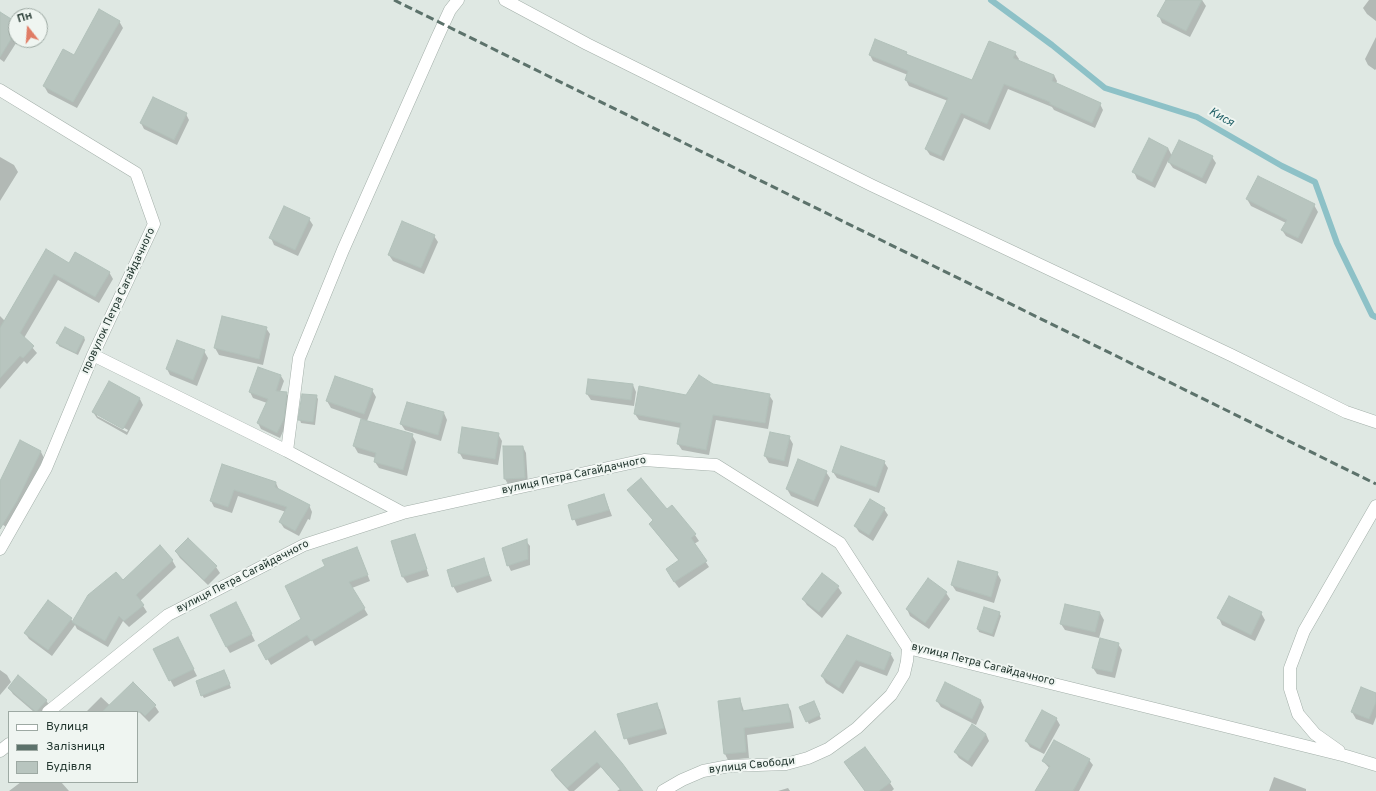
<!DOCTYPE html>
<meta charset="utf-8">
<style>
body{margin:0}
#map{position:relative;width:1376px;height:791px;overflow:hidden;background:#dfe8e3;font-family:Overpass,sans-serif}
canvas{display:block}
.legend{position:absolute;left:8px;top:711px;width:130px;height:72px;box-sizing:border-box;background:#eff5f1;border:1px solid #9da9a3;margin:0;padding:5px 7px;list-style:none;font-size:12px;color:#22362f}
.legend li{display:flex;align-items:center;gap:8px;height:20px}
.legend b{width:20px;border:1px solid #9da9a3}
.north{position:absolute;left:8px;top:8px;width:40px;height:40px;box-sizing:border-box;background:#eff5f1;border:1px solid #9da9a3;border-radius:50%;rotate:343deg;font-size:11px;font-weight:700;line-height:16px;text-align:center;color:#22362f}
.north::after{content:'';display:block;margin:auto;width:14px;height:18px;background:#e07c65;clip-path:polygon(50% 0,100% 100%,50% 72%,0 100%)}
</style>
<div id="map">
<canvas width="1376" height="791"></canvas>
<ul class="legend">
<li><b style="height:5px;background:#fff"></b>Вулиця</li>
<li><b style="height:5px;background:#5c726b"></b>Залізниця</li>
<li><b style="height:11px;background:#b8c5bf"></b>Будівля</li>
</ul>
<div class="north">Пн</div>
</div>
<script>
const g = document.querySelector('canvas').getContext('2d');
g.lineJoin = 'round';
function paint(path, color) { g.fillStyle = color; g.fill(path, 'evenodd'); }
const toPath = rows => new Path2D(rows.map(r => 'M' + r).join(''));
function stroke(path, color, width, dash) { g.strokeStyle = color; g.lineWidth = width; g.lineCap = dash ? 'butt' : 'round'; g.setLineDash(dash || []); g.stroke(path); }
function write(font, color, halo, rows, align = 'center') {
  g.font = font + ' Overpass,sans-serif'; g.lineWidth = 4; g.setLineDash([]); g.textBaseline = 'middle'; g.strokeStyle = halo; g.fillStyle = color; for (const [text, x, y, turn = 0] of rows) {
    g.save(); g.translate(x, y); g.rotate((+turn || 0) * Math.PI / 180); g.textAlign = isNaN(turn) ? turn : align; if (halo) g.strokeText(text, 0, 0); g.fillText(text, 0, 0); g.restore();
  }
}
paint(toPath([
 [1167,0,1202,0,1206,6,1190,37,1162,23,1159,16],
 [1369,0,1376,0,1376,21,1367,14,1363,8],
 [0,13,16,23,16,40,18,40,4,62,0,59],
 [119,21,123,28,77,108,48,93,44,86],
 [1376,37,1376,69,1375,70,1368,65,1365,59],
 [906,53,908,55,973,81,1015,53,1019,59,1018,61,1054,75,1057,81,1056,84,1100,104,1103,110,1095,128,1054,110,1052,107,1008,89,990,130,964,118,944,161,930,155,926,149,948,101,909,86,906,80,908,75,873,61,870,55],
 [186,114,189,120,177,145,144,129,141,123],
 [1168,148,1172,156,1212,157,1216,163,1206,184,1173,168,1168,161,1155,188,1137,179,1134,172],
 [0,157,14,165,18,172,0,201],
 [1247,199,1314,205,1318,212,1302,244,1286,236,1282,230,1286,223,1251,206],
 [309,219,313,225,298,256,274,245,271,238],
 [434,236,438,242,424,274,393,261,389,255],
 [46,251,70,264,109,272,113,279,99,303,58,280,24,338,37,353,27,364,24,361,0,389,0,316,5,321],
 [266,328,270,334,263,365,219,355,215,348],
 [84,337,85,340,78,355,59,346,58,343],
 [204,351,208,358,197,386,170,375,167,369],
 [259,368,281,376,284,381,280,392,286,393,290,398,286,425,280,438,261,429,258,423,267,403,253,398,250,392],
 [633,385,636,392,634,406,591,400,587,394],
 [712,385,769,395,773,401,768,429,716,420,709,455,682,450,678,444,681,428,639,420,635,414,687,396],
 [372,390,376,397,367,421,412,435,416,442,407,476,379,468,375,462,376,458,358,453,354,446,362,419,331,408,327,401],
 [303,395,316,396,318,399,315,425,301,423,300,420],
 [140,399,143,405,127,435,97,418,93,412],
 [97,413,128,430,127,432,97,416],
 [444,413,447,420,441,441,405,430,401,424],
 [498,434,502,441,498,465,463,459,459,452],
 [789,437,793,444,788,467,769,463,765,456],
 [20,442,41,452,44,458,8,528,0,523,0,483],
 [504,447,523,447,526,453,528,485,509,486,505,479],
 [799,460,826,472,830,478,818,507,791,496,787,489],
 [884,462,888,468,879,493,837,478,833,472],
 [222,465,276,483,279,490,309,505,312,512,310,520,308,519,299,536,284,528,280,522,286,512,238,496,232,513,214,507,211,501],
 [604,495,612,516,577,526,569,505],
 [632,496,667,510,671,507,695,535,699,541,694,544,709,567,679,588,670,576,679,561,654,530,650,524,654,521],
 [884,509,888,515,873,541,859,532,855,526],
 [415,535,429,576,407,583,403,577],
 [526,541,530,546,530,565,511,571,508,565],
 [357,549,370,581,352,588,368,615,315,646,312,640,271,665,259,645,303,619,326,567],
 [176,552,216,567,220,573,208,585,180,558],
 [483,559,492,581,457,593,453,586],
 [172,560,176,567,140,601,147,612,129,627,123,621,108,647,77,629,75,625,52,656,29,639,25,633,71,619,73,622],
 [997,573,1001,580,994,603,956,591,952,585],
 [838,587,842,593,822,618,807,605,803,599],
 [946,593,950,599,929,629,910,616,907,609],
 [1066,605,1100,613,1104,620,1099,638,1065,630,1061,624],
 [239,610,255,641,230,653,226,646],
 [999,613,1001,616,994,637,979,632,978,629],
 [1261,613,1265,620,1255,641,1222,625,1219,618],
 [847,636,890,653,894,660,887,676,860,666,843,694,826,683,822,676],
 [181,644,197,676,174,687,154,650],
 [1118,644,1122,650,1115,678,1097,674,1093,668],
 [0,670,7,675,11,682,0,695],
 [226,674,231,688,204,698,202,695],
 [133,683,155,706,159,712,149,722,126,699],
 [9,688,46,700,50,707,45,712,34,712,13,694],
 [1376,694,1376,717,1373,725,1356,719,1352,712],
 [101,697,117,712,86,712],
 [740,699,744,711,788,705,791,711,794,728,747,735,749,758,728,760,725,754],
 [937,701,981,701,984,707,976,725,941,707],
 [656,704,660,710,667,734,629,745,618,715],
 [815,705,821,719,809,724,800,708],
 [1056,718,1060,725,1044,754,1030,747,1026,741],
 [594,733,641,791,617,791,620,789,601,767,574,791,569,791,555,776,552,770],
 [986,734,989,741,972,767,959,758,955,752],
 [865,748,890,783,894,789,892,791,865,791,849,769,845,762],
 [1089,760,1093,765,1079,791,1036,791,1050,769,1043,761],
 [1274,777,1306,789,1306,791,1269,791],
 [21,782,61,782,69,791,9,791],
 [788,788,790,791,778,791]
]), '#0003');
stroke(toPath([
 [991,0,1052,45,1105,88,1197,117,1282,166,1315,182,1337,243,1372,315,1376,317]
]), '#8dc1c7', 6);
const building = toPath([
 [1166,0,1202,0,1186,31,1157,16,1166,0],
 [99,9,120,21,73,102,43,86,63,49,74,55,99,9],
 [0,12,16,22,16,31,0,57,0,12],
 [875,39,907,52,906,54,972,80,989,41,1016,52,1013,58,1054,75,1052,81,1101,103,1092,123,1050,104,1050,102,1004,84,987,124,961,113,941,156,925,149,948,98,905,80,908,71,869,55,875,39],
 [153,97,187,113,174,140,140,123,153,97],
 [1149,138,1168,148,1152,182,1132,172,1149,138],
 [1179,140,1213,156,1202,178,1168,162,1179,140],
 [1258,176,1315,204,1298,238,1281,230,1287,220,1246,199,1258,176],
 [284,206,310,218,295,250,269,238,284,206],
 [402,221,435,235,421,268,388,255,402,221],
 [46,249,69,263,75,252,110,272,95,297,54,274,20,333,34,346,23,358,20,356,0,378,0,328,46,249],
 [222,316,267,327,259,359,214,348,222,316],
 [65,327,84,337,76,353,56,343,65,327],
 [177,340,205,350,193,380,166,369,177,340],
 [258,367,281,375,276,391,287,392,284,419,277,433,257,423,268,399,249,392,258,367],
 [699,375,713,384,770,394,765,423,713,415,706,450,677,444,681,423,634,414,639,386,686,395,699,375],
 [335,376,373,389,364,414,326,401,335,376],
 [588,379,633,384,631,400,586,394,588,379],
 [109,381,140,398,123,429,92,412,109,381],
 [302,394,317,395,313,422,298,420,302,394],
 [407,402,444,412,438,435,400,424,407,402],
 [361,419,413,434,403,470,374,462,376,453,353,446,361,419],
 [462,427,499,433,495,459,458,453,462,427],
 [770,432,790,436,784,461,764,456,770,432],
 [20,440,41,451,17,501,0,529,0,481,20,440],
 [503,446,523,446,525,478,504,479,503,446],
 [841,446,885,461,876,487,832,472,841,446],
 [798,459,827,471,814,501,786,489,798,459],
 [222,464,276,482,275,487,310,505,295,531,279,522,287,507,234,490,228,507,210,501,222,464],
 [641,478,667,509,672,505,696,534,691,538,707,561,674,582,666,569,679,560,649,524,653,520,627,490,641,478],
 [604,494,609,510,572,520,568,505,604,494],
 [870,499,885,508,869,535,854,526,870,499],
 [415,534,427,569,402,577,391,541,415,534],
 [188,538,217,566,204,580,175,551,188,538],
 [527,539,528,559,507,566,502,548,527,539],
 [160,545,173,560,136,595,144,605,124,621,119,616,105,641,72,622,88,595,116,572,123,580,160,545],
 [357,547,368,575,349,582,365,608,311,641,307,635,266,660,258,645,301,619,285,586,325,566,322,560,357,547],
 [484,558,489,575,452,587,447,570,484,558],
 [958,561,998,572,991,597,951,585,958,561],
 [822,573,839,586,819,612,802,599,822,573],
 [928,578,947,592,925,623,906,609,928,578],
 [1229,596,1262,612,1251,635,1217,618,1229,596],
 [48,600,72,618,48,650,24,633,48,600],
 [236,602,252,634,226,647,210,615,236,602],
 [1065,604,1100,612,1095,632,1060,624,1065,604],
 [984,607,1000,612,992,634,977,629,984,607],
 [847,635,891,653,884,670,856,660,839,688,821,676,847,635],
 [178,637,194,669,169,681,153,649,178,637],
 [1100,638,1119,643,1112,672,1092,668,1100,638],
 [224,670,230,684,201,696,196,681,224,670],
 [18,675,47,700,36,712,8,688,18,675],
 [133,682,156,705,145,716,141,712,102,712,133,682],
 [945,682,981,700,972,719,936,701,945,682],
 [1361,687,1376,693,1376,702,1369,719,1351,712,1361,687],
 [740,698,742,711,788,704,791,722,744,728,746,752,724,754,718,701,740,698],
 [814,701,820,715,806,722,799,707,814,701],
 [657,703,664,728,624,739,617,714,657,703],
 [1042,710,1057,718,1040,749,1025,741,1042,710],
 [972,724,986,734,968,761,954,752,972,724],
 [595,731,622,763,643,791,622,791,597,762,567,788,551,770,595,731],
 [1054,740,1090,759,1073,791,1035,791,1050,766,1042,761,1054,740],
 [865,747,891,782,879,791,865,791,844,762,865,747]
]);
paint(building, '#b8c5bf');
stroke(building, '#b2c1ba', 1);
const minor = toPath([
 [505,0,587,44,871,185,1231,355,1346,412,1376,422],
 [0,90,136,173,154,224,93,355,46,468,0,549],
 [93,355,287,451,403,513],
 [287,451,299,358,343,250,437,38,450,10,458,0],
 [48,712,168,615,304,545,403,513,644,460,716,465,840,543,908,648,1346,756,1376,765],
 [0,751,9,744],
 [1339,751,1315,734,1298,714,1290,689,1290,668,1304,631,1376,506],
 [663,791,682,780,703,771,729,766,786,764,808,758,828,749,857,728,891,695,904,674,907,661,908,648]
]);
stroke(minor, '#a3afa9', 13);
stroke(minor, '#fff', 12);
stroke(toPath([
 [394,0,1376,484]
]), '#5c726b', 3, [8, 4]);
write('11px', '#22362f', '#eff5f1', [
 ["провулок Петра Сагайдачного",119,301,-65],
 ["вулиця Петра Сагайдачного",574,476,-12],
 ["вулиця Петра Сагайдачного",243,577,-27],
 ["вулиця Петра Сагайдачного",983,665,14],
 ["вулиця Свободи",752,766,-6]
]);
write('italic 12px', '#246269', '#eff5f1', [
 ["Кися",1221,118,30]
]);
</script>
